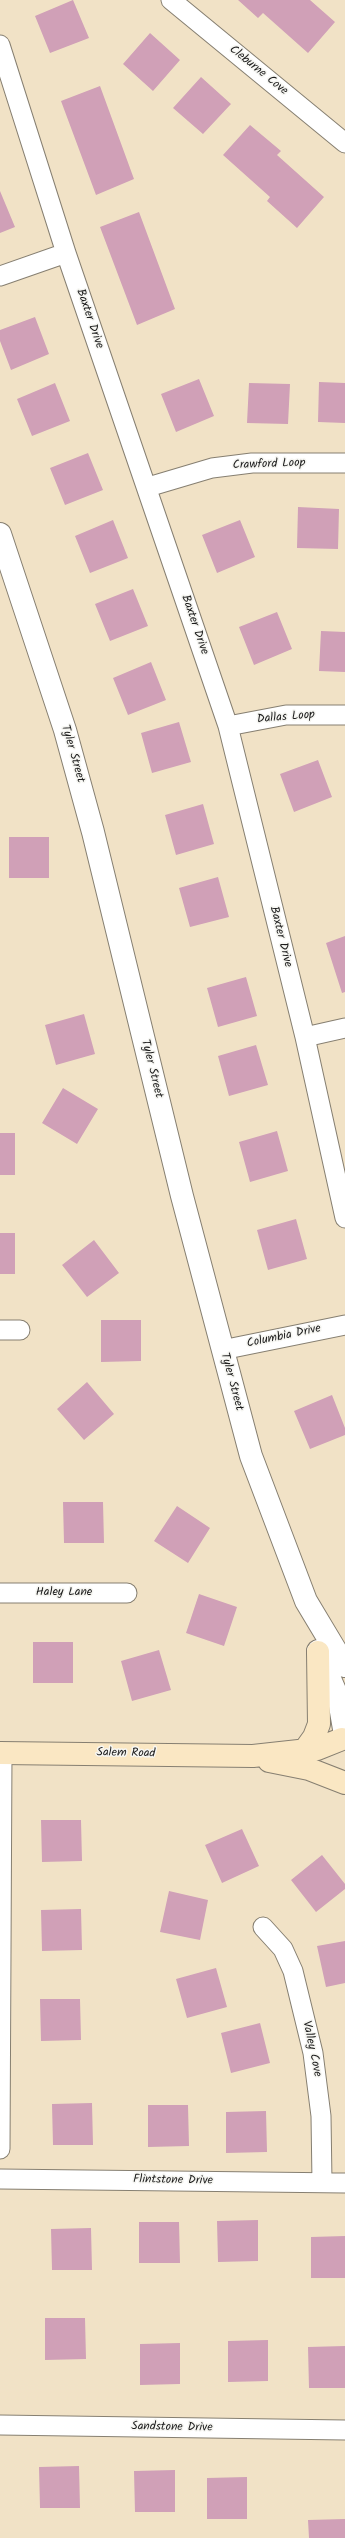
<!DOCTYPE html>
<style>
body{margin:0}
canvas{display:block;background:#f1e2c6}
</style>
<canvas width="345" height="2538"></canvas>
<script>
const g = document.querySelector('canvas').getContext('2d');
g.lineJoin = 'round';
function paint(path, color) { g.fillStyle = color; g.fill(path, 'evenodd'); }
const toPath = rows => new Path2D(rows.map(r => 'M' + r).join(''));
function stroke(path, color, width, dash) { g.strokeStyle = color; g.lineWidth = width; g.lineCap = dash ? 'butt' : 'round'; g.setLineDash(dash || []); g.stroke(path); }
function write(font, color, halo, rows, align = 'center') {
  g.font = font + ' Kalam,sans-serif'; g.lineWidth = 3; g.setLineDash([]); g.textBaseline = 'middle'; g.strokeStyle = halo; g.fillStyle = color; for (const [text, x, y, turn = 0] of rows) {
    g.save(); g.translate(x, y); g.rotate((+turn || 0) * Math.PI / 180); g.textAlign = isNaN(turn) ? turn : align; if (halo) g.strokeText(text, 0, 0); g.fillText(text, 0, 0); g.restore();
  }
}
paint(toPath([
 [73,0,89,38,50,53,35,16],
 [238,0,310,0,335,22,308,53,263,13,258,18],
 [150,33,180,60,153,91,123,64],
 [201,77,231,104,203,134,173,108],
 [100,86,134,179,96,195,61,101],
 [250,125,281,151,277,155,324,197,297,228,267,201,270,197,223,155],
 [0,191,15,227,0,233],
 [139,212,175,309,137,325,100,227],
 [35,317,49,354,11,370,0,341,0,330],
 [199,379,214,416,176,432,161,394],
 [319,382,345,383,345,423,318,422],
 [55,383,70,421,32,436,17,399],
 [249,383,290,384,288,424,247,423],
 [88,453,103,490,65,505,50,468],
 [298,507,339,509,338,549,297,548],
 [113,520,128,558,90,573,75,536],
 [240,520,255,557,217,573,202,535],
 [133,589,148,626,110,641,95,604],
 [277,612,292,649,254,665,239,627],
 [321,631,345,632,345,672,319,671],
 [151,662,166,700,128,715,113,678],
 [179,722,191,762,152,773,141,733],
 [318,760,332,797,294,812,280,774],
 [203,804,214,844,176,855,165,815],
 [9,837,49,837,49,878,9,878],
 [218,877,229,917,190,927,179,888],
 [345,936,345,992,342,993,326,943],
 [246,977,257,1016,218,1027,207,988],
 [84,1014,95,1054,56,1065,45,1025],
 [256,1045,268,1085,229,1096,218,1056],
 [63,1088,98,1109,77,1144,42,1123],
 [277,1131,288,1171,250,1182,239,1142],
 [0,1133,15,1133,15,1175,0,1175],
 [296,1219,307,1259,268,1270,257,1230],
 [0,1233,15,1233,15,1274,0,1274],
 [94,1240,119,1273,87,1297,62,1265],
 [101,1320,141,1320,141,1361,101,1362],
 [87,1382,114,1414,84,1440,57,1409],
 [332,1395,345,1428,345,1435,310,1449,294,1411],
 [63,1502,103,1502,104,1543,64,1543],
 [177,1506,210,1528,188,1563,154,1541],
 [199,1594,237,1607,224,1646,186,1633],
 [33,1642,73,1642,73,1683,33,1683],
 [159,1650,171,1690,132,1701,121,1661],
 [41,1820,81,1820,82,1861,42,1862],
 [242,1829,259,1866,222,1883,205,1845],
 [322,1855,345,1884,345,1889,316,1912,291,1880],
 [169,1891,208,1900,200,1940,160,1932],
 [81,1909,82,1950,42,1951,41,1910],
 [345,1941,345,1983,326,1987,317,1946],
 [216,1968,227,2007,187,2018,176,1979],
 [40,1999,80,1999,81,2040,41,2041],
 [260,2023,270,2063,231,2073,221,2033],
 [92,2103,93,2145,53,2145,52,2104],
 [148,2105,188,2105,189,2146,148,2147],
 [266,2111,267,2152,226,2153,226,2112],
 [258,2220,258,2261,218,2262,217,2221],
 [139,2222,179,2222,180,2263,139,2263],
 [91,2228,92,2270,52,2270,51,2229],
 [345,2236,345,2278,311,2278,311,2237],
 [45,2318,85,2318,86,2359,45,2360],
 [268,2340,268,2381,228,2382,228,2341],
 [180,2343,180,2384,140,2385,140,2344],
 [345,2346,345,2388,309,2388,308,2347],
 [79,2466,80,2508,40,2508,39,2467],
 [175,2470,175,2512,135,2512,134,2471],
 [247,2477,247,2519,207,2519,207,2478],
 [345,2519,345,2538,309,2538,308,2520]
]), '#d0a0b7');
const minor = toPath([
 [171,0,345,143],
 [0,45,66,253,228,726,305,1037,345,1218],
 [0,276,66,253],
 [148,487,212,468,252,463,345,463],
 [228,726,286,715,345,715],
 [305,1037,345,1028],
 [0,1330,20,1330],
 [222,1350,345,1325],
 [0,1593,127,1593],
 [263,1927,283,1949,293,1971,313,2053,321,2116,322,2182],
 [0,2149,2,1753],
 [0,2179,345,2183],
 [0,2425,345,2430]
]);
const tertiary = toPath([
 [0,534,65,730,93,832,182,1196,251,1456,306,1601,345,1666],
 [318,1651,339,1700,345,1735]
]);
const secondary = toPath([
 [304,1751,314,1737,319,1724,318,1652],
 [0,1753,253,1756,317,1749,342,1739],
 [269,1761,309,1769,345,1783]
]);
stroke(minor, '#867f71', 21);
stroke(tertiary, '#867f71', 24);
stroke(secondary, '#867f71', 24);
stroke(minor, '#fff', 19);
stroke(tertiary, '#fff', 22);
stroke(secondary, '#fae7c3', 22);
write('12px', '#1c1c1c', '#f6f6f2', [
 ["Cleburne Cove",258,71,39],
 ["Baxter Drive",89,319,71],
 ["Crawford Loop",269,465,-2],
 ["Baxter Drive",194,625,71],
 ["Dallas Loop",286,718,-5],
 ["Tyler Street",72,754,74],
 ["Baxter Drive",280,937,76],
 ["Tyler Street",151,1069,76],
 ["Columbia Drive",284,1337,-12],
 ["Tyler Street",231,1382,75],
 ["Haley Lane",64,1593],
 ["Salem Road",126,1754,1],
 ["Valley Cove",311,2049,78],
 ["Flintstone Drive",173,2181,1],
 ["Sandstone Drive",172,2428,1]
]);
</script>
